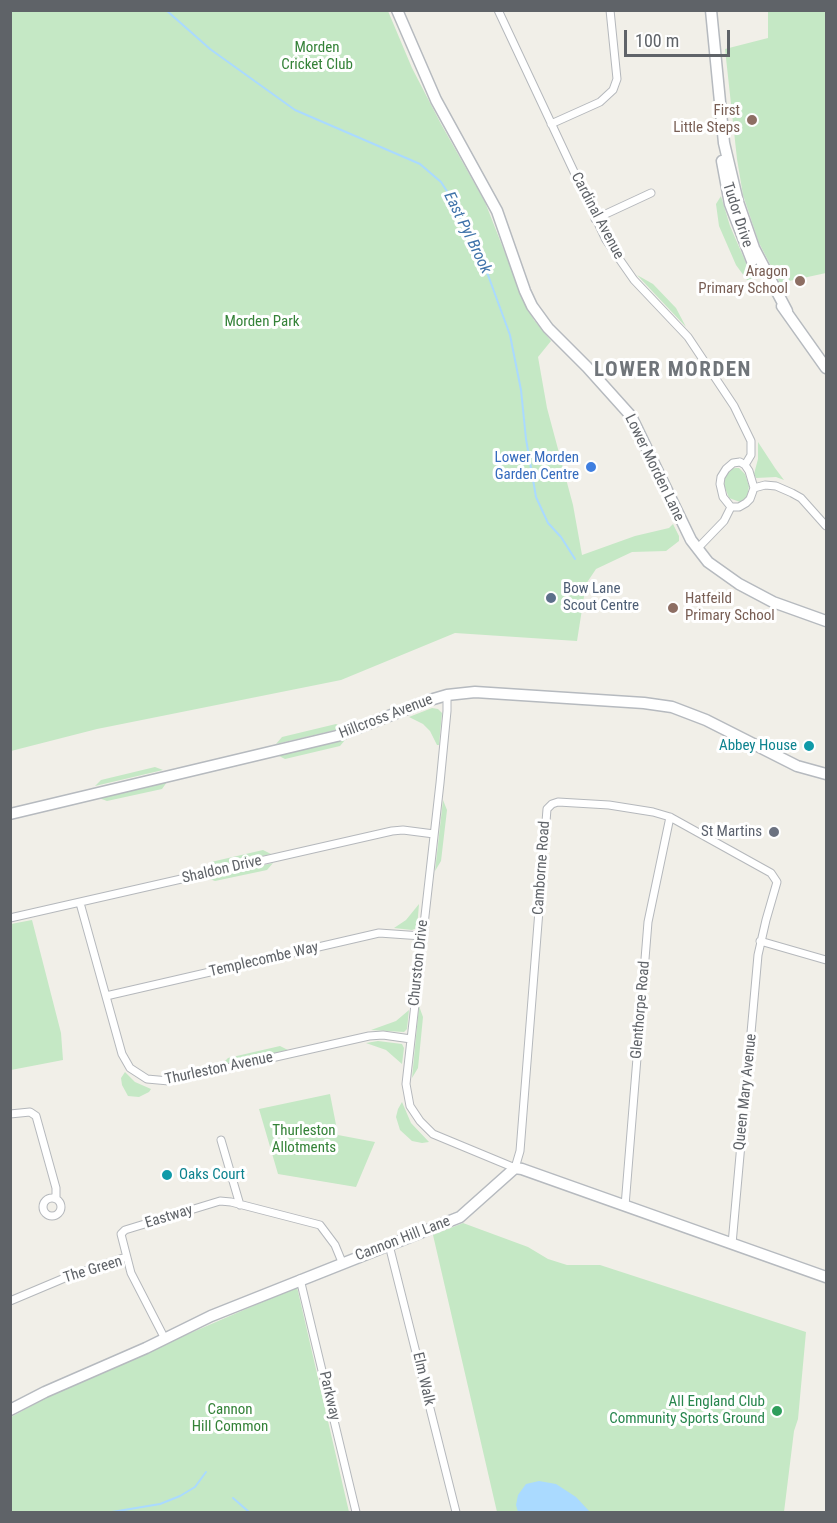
<!DOCTYPE html>
<style>
body{margin:0}
#map{position:relative;width:837px;height:1523px;overflow:hidden;background:#f1efe8;font-family:"Roboto Condensed",sans-serif}
canvas{display:block}
.frame{position:absolute;inset:0;border:12px solid #5f6368;pointer-events:none}
.scale{position:absolute;left:624px;top:30px;width:106px;height:27px;box-sizing:border-box;border:3px solid #5f6368;border-top:0;padding-left:8px;font-size:18px;line-height:21px;white-space:nowrap;color:#5f6368;-webkit-text-stroke:4px #fff;paint-order:stroke}
</style>
<div id="map">
<canvas width="837" height="1523"></canvas>
<div class="frame"></div>
<div class="scale">100 m</div>
</div>
<script>
const g = document.querySelector('canvas').getContext('2d');
g.lineJoin = 'round';
function paint(path, color) { g.fillStyle = color; g.fill(path, 'evenodd'); }
const toPath = rows => new Path2D(rows.map(r => 'M' + r).join(''));
function stroke(path, color, width, dash) { g.strokeStyle = color; g.lineWidth = width; g.lineCap = dash ? 'butt' : 'round'; g.setLineDash(dash || []); g.stroke(path); }
function write(font, color, halo, rows, align = 'center') {
  g.font = font + ' "Roboto Condensed",sans-serif'; g.lineWidth = 6; g.setLineDash([]); g.textBaseline = 'middle'; g.strokeStyle = halo; g.fillStyle = color; for (const [text, x, y, turn = 0] of rows) {
    g.save(); g.translate(x, y); g.rotate((+turn || 0) * Math.PI / 180); g.textAlign = isNaN(turn) ? turn : align; if (halo) g.strokeText(text, 0, 0); g.fillText(text, 0, 0); g.restore();
  }
}
paint(toPath([
 [10,11,388,11,412,68,441,124,485,202,525,304,534,320,551,341,538,357,547,408,573,505,582,555,635,536,669,528,673,524,679,536,679,541,666,551,632,552,596,569,586,584,577,641,455,633,341,680,97,729,11,751],
 [768,11,826,11,826,273,780,283,759,243,743,195,737,159,725,49,768,38],
 [721,196,730,226,756,286,747,280,736,265,719,226,716,204],
 [637,275,653,284,676,308,686,327],
 [758,442,775,468,784,480,776,477,756,478,754,474,758,459],
 [735,468,739,468,745,474,749,486,747,498,740,502,729,498,724,485,725,476,731,469],
 [432,708,438,709,442,713,439,745,437,745,430,731,423,724,409,717],
 [336,724,344,728,276,744,282,737],
 [345,740,340,746,285,759,277,755],
 [155,767,163,770,95,786,101,780],
 [167,782,162,789,107,801,99,798],
 [443,800,447,810,441,861,435,871],
 [263,850,271,854,205,869,211,862],
 [273,863,267,870,215,881,207,878],
 [419,904,417,928,412,930,394,928,406,920],
 [32,920,61,1033,63,1060,11,1070,11,924],
 [419,1006,423,1017,418,1068,412,1078],
 [409,1010,407,1029,404,1032,371,1030,396,1021],
 [378,1041,402,1044,404,1048,402,1064,386,1050,366,1043],
 [280,1046,288,1050,221,1065,228,1058],
 [125,1072,135,1082,151,1089,149,1092,139,1097,128,1096,122,1085,121,1078],
 [330,1094,338,1135,375,1142,356,1187,278,1174,259,1109],
 [402,1102,411,1123,429,1142,422,1143,412,1141,400,1130,396,1117,398,1109],
 [463,1223,528,1247,548,1259,567,1265,600,1265,806,1332,798,1419,794,1431,784,1512,497,1512,433,1235],
 [297,1287,349,1512,11,1512,11,1417,70,1385]
]), '#c5e8c5');
paint(toPath([
 [539,1481,556,1484,576,1497,590,1512,518,1512,516,1505,518,1495,526,1484]
]), '#aadaff');
stroke(toPath([
 [166,10,210,49,295,110,420,164,441,182,454,202,468,236,488,275,510,335,521,390,526,439,536,497,548,523,561,537,575,559],
 [233,1498,249,1512],
 [112,1512,160,1504,180,1496,195,1487,206,1472]
]), '#aadaff', 2);
const street = toPath([
 [498,10,606,240,634,280,688,337,734,406,751,441,751,455,745,465],
 [551,124,600,102,613,90,617,79,610,10],
 [595,219,651,193],
 [740,462,745,465,749,471,754,488,750,499,746,503,739,507,731,507,723,497,720,484,721,477,726,469,733,463,740,462],
 [754,488,765,485,776,486,792,493,801,498,826,526],
 [697,549,724,521,731,507],
 [447,695,447,711,440,783,406,1084,410,1106,420,1121,433,1134,515,1168,520,1151,547,809,552,804,558,802,609,805,653,812,670,817,771,873,777,882,766,920,758,955,732,1244],
 [80,903,122,1054,130,1068,147,1079,169,1081,369,1036,383,1035,411,1039],
 [10,918,392,831,403,830,434,834],
 [760,941,826,960],
 [106,996,379,933,422,936],
 [10,1114,30,1112,36,1116,56,1188,56,1199],
 [221,1140,240,1205],
 '43 1207a9 9 0 1 1 18 0a9 9 0 1 1-18 0Z',
 [625,1206,648,922,670,817],
 [389,1245,456,1512],
 [300,1279,356,1512],
 [10,1301,67,1277,126,1257],
 [165,1339,131,1273,122,1238,121,1234,125,1230,220,1201,231,1202,320,1225,335,1245,342,1262]
]);
const secondary = toPath([
 [397,10,436,100,497,211,525,291,532,306,548,328,587,367,631,416,691,540,708,562,739,584,773,602,826,621],
 [711,10,724,143,738,202,754,248,787,311],
 [722,161,730,204,752,261],
 [782,306,826,368],
 [10,814,337,736,430,700,447,695,475,692,644,703,672,707,706,720,797,766,826,774],
 [10,1410,45,1392,146,1348,211,1316,460,1217,515,1168,522,1169,826,1277]
]);
stroke(street, '#b5b8bc', 9);
stroke(secondary, '#b6babf', 13);
stroke(street, '#fff', 7);
stroke(secondary, '#fff', 10);
for (const [x, y, r, color] of [
 [752,120,6,"#8d6e63"],
 [800,281,6,"#8d6e63"],
 [591,467,6,"#3f7fe0"],
 [551,598,6,"#5c6f8a"],
 [673,608,6,"#8d6e63"],
 [809,746,6,"#0f9aa8"],
 [774,832,6,"#6b7280"],
 [167,1175,6,"#0f9aa8"],
 [777,1411,6,"#2e9e5b"]
]) { const dot = new Path2D(); dot.arc(x, y, r, 0, 2 * Math.PI); g.fillStyle = color; g.fill(dot); stroke(dot, '#fff', 2); }
write('15px', '#348238', '#fff', [
 ["Morden",317,48],
 ["Cricket Club",317,65],
 ["Morden Park",262,322],
 ["Thurleston",304,1131],
 ["Allotments",304,1148],
 ["Cannon",230,1410],
 ["Hill Common",230,1427]
]);
write('15px', '#785e54', '#fff', [
 ["First",740,111],
 ["Little Steps",740,128],
 ["Aragon",788,272],
 ["Primary School",788,289],
 ["Hatfeild",685,599,"left"],
 ["Primary School",685,616,"left"]
], 'right');
write('15px', '#5f6368', '#fff', [
 ["Tudor Drive",737,215,72],
 ["Cardinal Avenue",597,216,62],
 ["Lower Morden Lane",654,468,64],
 ["Hillcross Avenue",386,717,-21],
 ["Camborne Road",542,868,-86],
 ["Shaldon Drive",222,870,-13],
 ["Templecombe Way",264,960,-13],
 ["Churston Drive",419,963,-84],
 ["Glenthorpe Road",641,1010,-85],
 ["Thurleston Avenue",219,1069,-12],
 ["Queen Mary Avenue",746,1092,-84],
 ["Eastway",169,1217,-17],
 ["Cannon Hill Lane",403,1239,-21],
 ["The Green",93,1270,-17],
 ["Elm Walk",423,1379,77],
 ["Parkway",329,1396,77]
]);
write('15px', '#366cbe', '#fff', [
 ["Lower Morden",579,458],
 ["Garden Centre",579,475]
], 'right');
write('15px', '#4e5e75', '#fff', [
 ["Bow Lane",563,589],
 ["Scout Centre",563,606]
], 'left');
write('15px', '#0d838f', '#fff', [
 ["Abbey House",797,746],
 ["Oaks Court",179,1175,"left"]
], 'right');
write('15px', '#5b616d', '#fff', [
 ["St Martins",762,832]
], 'right');
write('15px', '#27864d', '#fff', [
 ["All England Club",765,1402],
 ["Community Sports Ground",765,1419]
], 'right');
write('italic 16px', '#4174aa', '#fff', [
 ["East Pyl Brook",467,233,64]
]);
g.letterSpacing = '1.5px';
write('bold 21px', '#70757a', '#fff', [
 ["LOWER MORDEN",673,371]
]);
g.letterSpacing = '0px';
</script>
